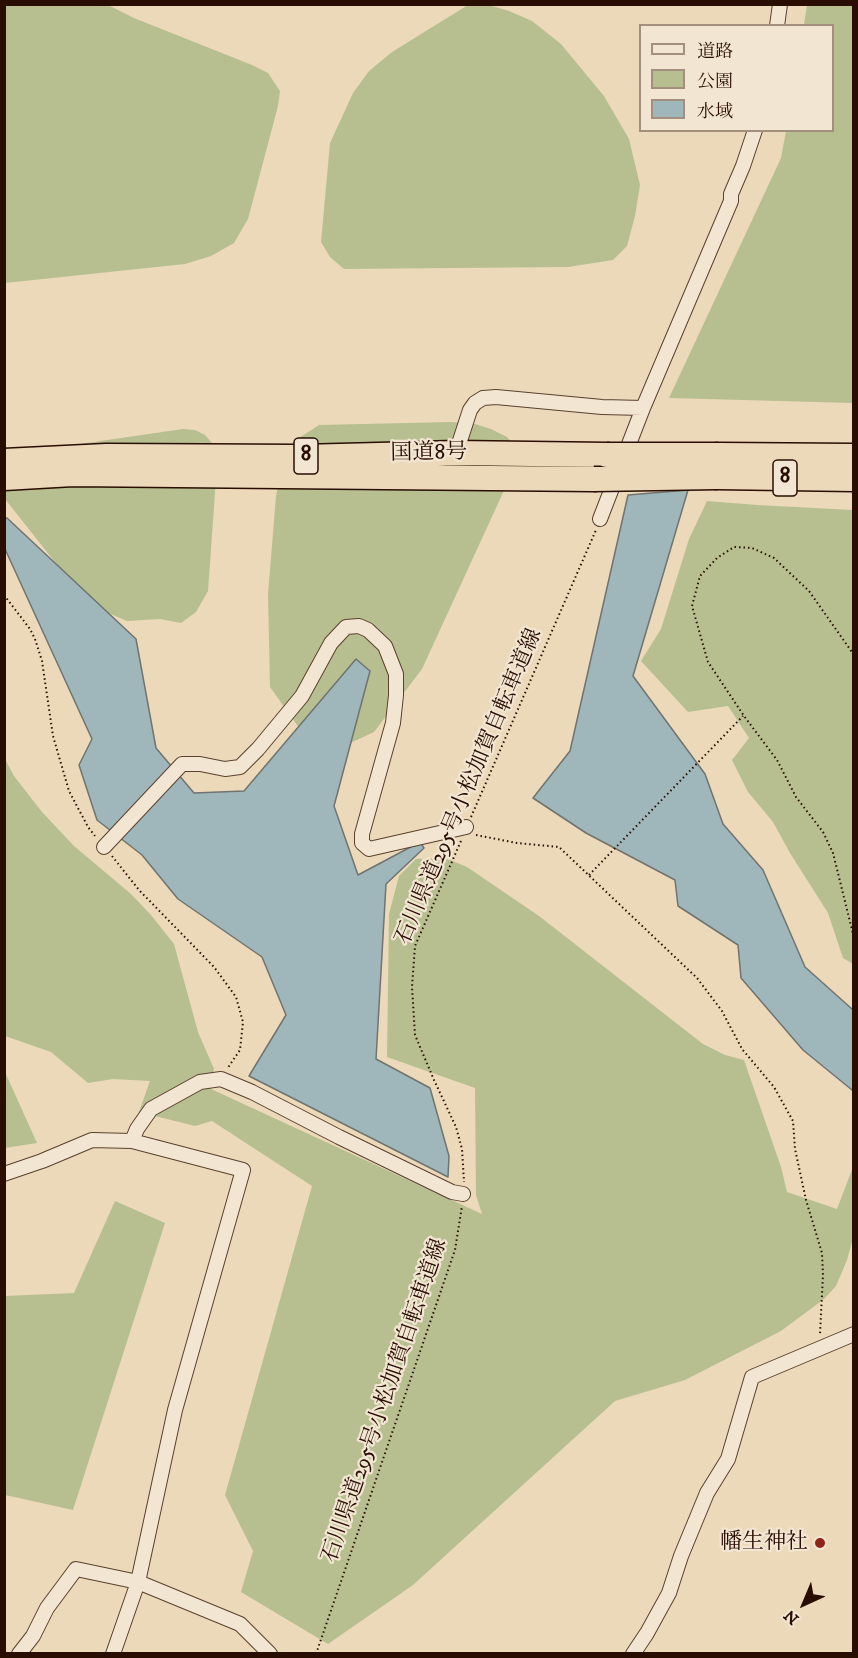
<!DOCTYPE html>
<meta charset="utf-8">
<style>
body{margin:0}
#map{position:relative;width:858px;height:1658px;overflow:hidden;background:#ebd9b9;font-family:"IM FELL DW Pica","Noto Serif JP",serif}
canvas{display:block}
.frame{position:absolute;inset:0;border:6px solid #290d00;pointer-events:none}
.legend{position:absolute;left:639px;top:24px;width:195px;height:108px;box-sizing:border-box;background:#f2e6d2;border:2px solid #a28f7e;margin:0;padding:8px 10px;list-style:none;font-size:18px;color:#290d00}
.legend li{display:flex;align-items:center;gap:12px;height:30px}
.legend b{width:30px;border:2px solid #a28f7e}
.north{position:absolute;left:774px;top:1574px;width:60px;height:60px;-webkit-text-stroke:4px #f2e6d2;paint-order:stroke;rotate:224deg;font-size:16px;font-weight:700;line-height:24px;text-align:center;color:#290d00}
.north::after{content:'';display:block;margin:auto;width:21px;height:27px;background:#290d00;clip-path:polygon(50% 0,100% 100%,50% 72%,0 100%)}
</style>
<div id="map">
<canvas width="858" height="1658"></canvas>
<div class="frame"></div>
<ul class="legend">
<li><b style="height:8px;background:#f2e6d2"></b>道路</li>
<li><b style="height:16px;background:#b7bf90"></b>公園</li>
<li><b style="height:16px;background:#9fb7bb"></b>水域</li>
</ul>
<div class="north">N</div>
</div>
<script>
const g = document.querySelector('canvas').getContext('2d');
g.lineJoin = 'round';
function paint(path, color) { g.fillStyle = color; g.fill(path, 'evenodd'); }
const toPath = rows => new Path2D(rows.map(r => 'M' + r).join(''));
function stroke(path, color, width, dash) { g.strokeStyle = color; g.lineWidth = width; g.lineCap = dash ? 'butt' : 'round'; g.setLineDash(dash || []); g.stroke(path); }
function write(font, color, halo, rows, align = 'center') {
  g.font = font + ' "IM FELL DW Pica","Noto Serif JP",serif'; g.lineWidth = 4.5; g.setLineDash([]); g.textBaseline = 'middle'; g.strokeStyle = halo; g.fillStyle = color; for (const [text, x, y, turn = 0] of rows) {
    g.save(); g.translate(x, y); g.rotate((+turn || 0) * Math.PI / 180); g.textAlign = isNaN(turn) ? turn : align; if (halo) g.strokeText(text, 0, 0); g.fillText(text, 0, 0); g.restore();
  }
}
paint(toPath([
 [4,5,108,5,134,18,252,65,268,73,280,91,278,106,248,219,234,243,211,256,185,264,5,283],
 [468,5,489,5,509,11,532,21,561,44,604,96,629,139,640,185,635,216,627,246,613,260,568,267,344,269,330,257,321,242,330,143,353,93,369,71,392,52],
 [807,5,853,5,853,403,669,398,781,158,786,131,832,130,832,26,804,25],
 [451,422,475,424,491,429,507,437,517,448,518,460,422,669,374,732,346,745,307,739,270,687,268,594,276,496,284,459,299,438,319,425],
 [183,429,195,430,205,435,218,450,208,591,196,612,181,623,160,619,127,621,106,612,62,571,5,499,4,455],
 [707,501,757,505,853,510,853,964,843,958,828,913,790,853,773,822,748,792,732,760,749,738,728,706,688,712,641,661,661,629,689,539],
 [4,757,14,776,42,812,74,846,131,894,151,915,174,944,198,1032,214,1069,211,1089,482,1214,476,1195,475,1088,387,1057,389,914,399,876,416,859,445,858,467,867,539,916,703,1044,725,1055,744,1060,781,1167,787,1192,837,1209,853,1167,853,1238,847,1260,836,1286,824,1299,781,1331,685,1380,615,1401,413,1585,328,1644,241,1592,253,1551,225,1495,312,1186,212,1121,195,1126,139,1112,150,1081,113,1079,88,1083,51,1052,5,1036],
 [4,1072,5,1072,37,1143,5,1148],
 [115,1201,165,1223,73,1510,5,1495,5,1296,74,1293]
]), '#b7bf90');
const water = toPath([
 [688,490,633,676,705,774,723,824,763,870,805,967,852,1009,853,1008,854,1088,852,1090,803,1050,741,978,738,945,678,906,675,880,586,833,533,798,570,751,628,495,688,490],
 [7,518,136,639,156,748,194,793,244,791,356,659,370,671,334,806,358,875,420,842,424,848,386,884,376,1059,430,1088,449,1156,448,1177,249,1076,286,1015,262,957,178,899,142,855,97,820,79,765,92,739,5,549,4,519,7,518]
]);
paint(water, '#9fb7bb');
stroke(water, '#707370', 1.5);
const street = toPath([
 [777,26,780,4],
 [456,453,470,410,475,403,483,398,496,397,602,407,643,408],
 [600,519,643,408,731,201,731,194,743,166,755,130],
 [104,847,182,764,200,764,225,769,240,767,258,749,302,696,331,643,346,627,359,626,368,630,385,646,396,674,396,695,393,723,362,834,362,843,369,849,466,827],
 [132,1141,137,1129,151,1109,200,1082,221,1079,252,1092,339,1137,452,1192,463,1194],
 [4,1174,42,1161,92,1140,132,1141,243,1170,175,1410,138,1582,113,1654],
 [19,1654,33,1636,47,1608,76,1569,138,1582,240,1624,270,1654],
 [633,1654,647,1633,669,1593,681,1556,707,1493,728,1459,752,1377,854,1334]
]);
const highway = toPath([
 [718,455,854,456],
 [4,461,106,456,301,457,456,453,607,455],
 [717,477,854,479],
 [4,478,73,474,594,479]
]);
stroke(street, '#5a402e', 16);
stroke(highway, '#290d00', 27);
stroke(toPath([
 [4,595,30,629,35,639,42,661,53,736,69,791,88,827,95,836],
 [854,655,809,591,774,558,752,548,734,547,717,558,700,576,692,606,708,662,744,716,777,760,796,797,823,832,833,853,854,938],
 [471,817,596,530],
 [476,835,517,843,559,847,697,978,722,1011,742,1049,774,1087,793,1121,795,1149,806,1200,822,1253,823,1275,820,1334],
 [461,841,415,946,412,987,415,1035,434,1080,456,1127,462,1149,464,1182],
 [112,856,139,890,214,967,236,997,243,1022,240,1050,227,1069],
 [589,875,743,716],
 [316,1654,455,1250,462,1206]
]), '#290d00', 2, [1.5, 3]);
stroke(street, '#f2e6d2', 14);
stroke(highway, '#ebd9b9', 24);
const highwayBridge = toPath([
 [607,455,718,455],
 [594,479,717,477]
]);
stroke(highwayBridge, '#290d00', 27, []);
stroke(highwayBridge, '#ebd9b9', 24);
for (const [x, y, r, color] of [
 [820,1543,6,"#8f2418"]
]) { const dot = new Path2D(); dot.arc(x, y, r, 0, 2 * Math.PI); g.fillStyle = color; g.fill(dot); stroke(dot, '#f2e6d2', 2); }
for (const [x, y, w] of [
 [306,456,24],
 [785,478,24]
]) { const box = new Path2D(); box.roundRect(x - w / 2, y - 18, w, 36, 4.5); g.fillStyle = '#f2e6d2'; g.fill(box); stroke(box, '#290d00', 1.5); }
write('bold 21px', '#290d00', null, [
 ["8",306,456],
 ["8",785,478]
]);
write('22px', '#290d00', '#f2e6d2', [
 ["国道8号",429,454,-1],
 ["石川県道295号小松加賀自転車道線",470,787,-67],
 ["石川県道295号小松加賀自転車道線",386,1401,-71]
]);
write('22px', '#290d00', '#f2e6d2', [
 ["幡生神社",808,1543]
], 'right');
</script>
